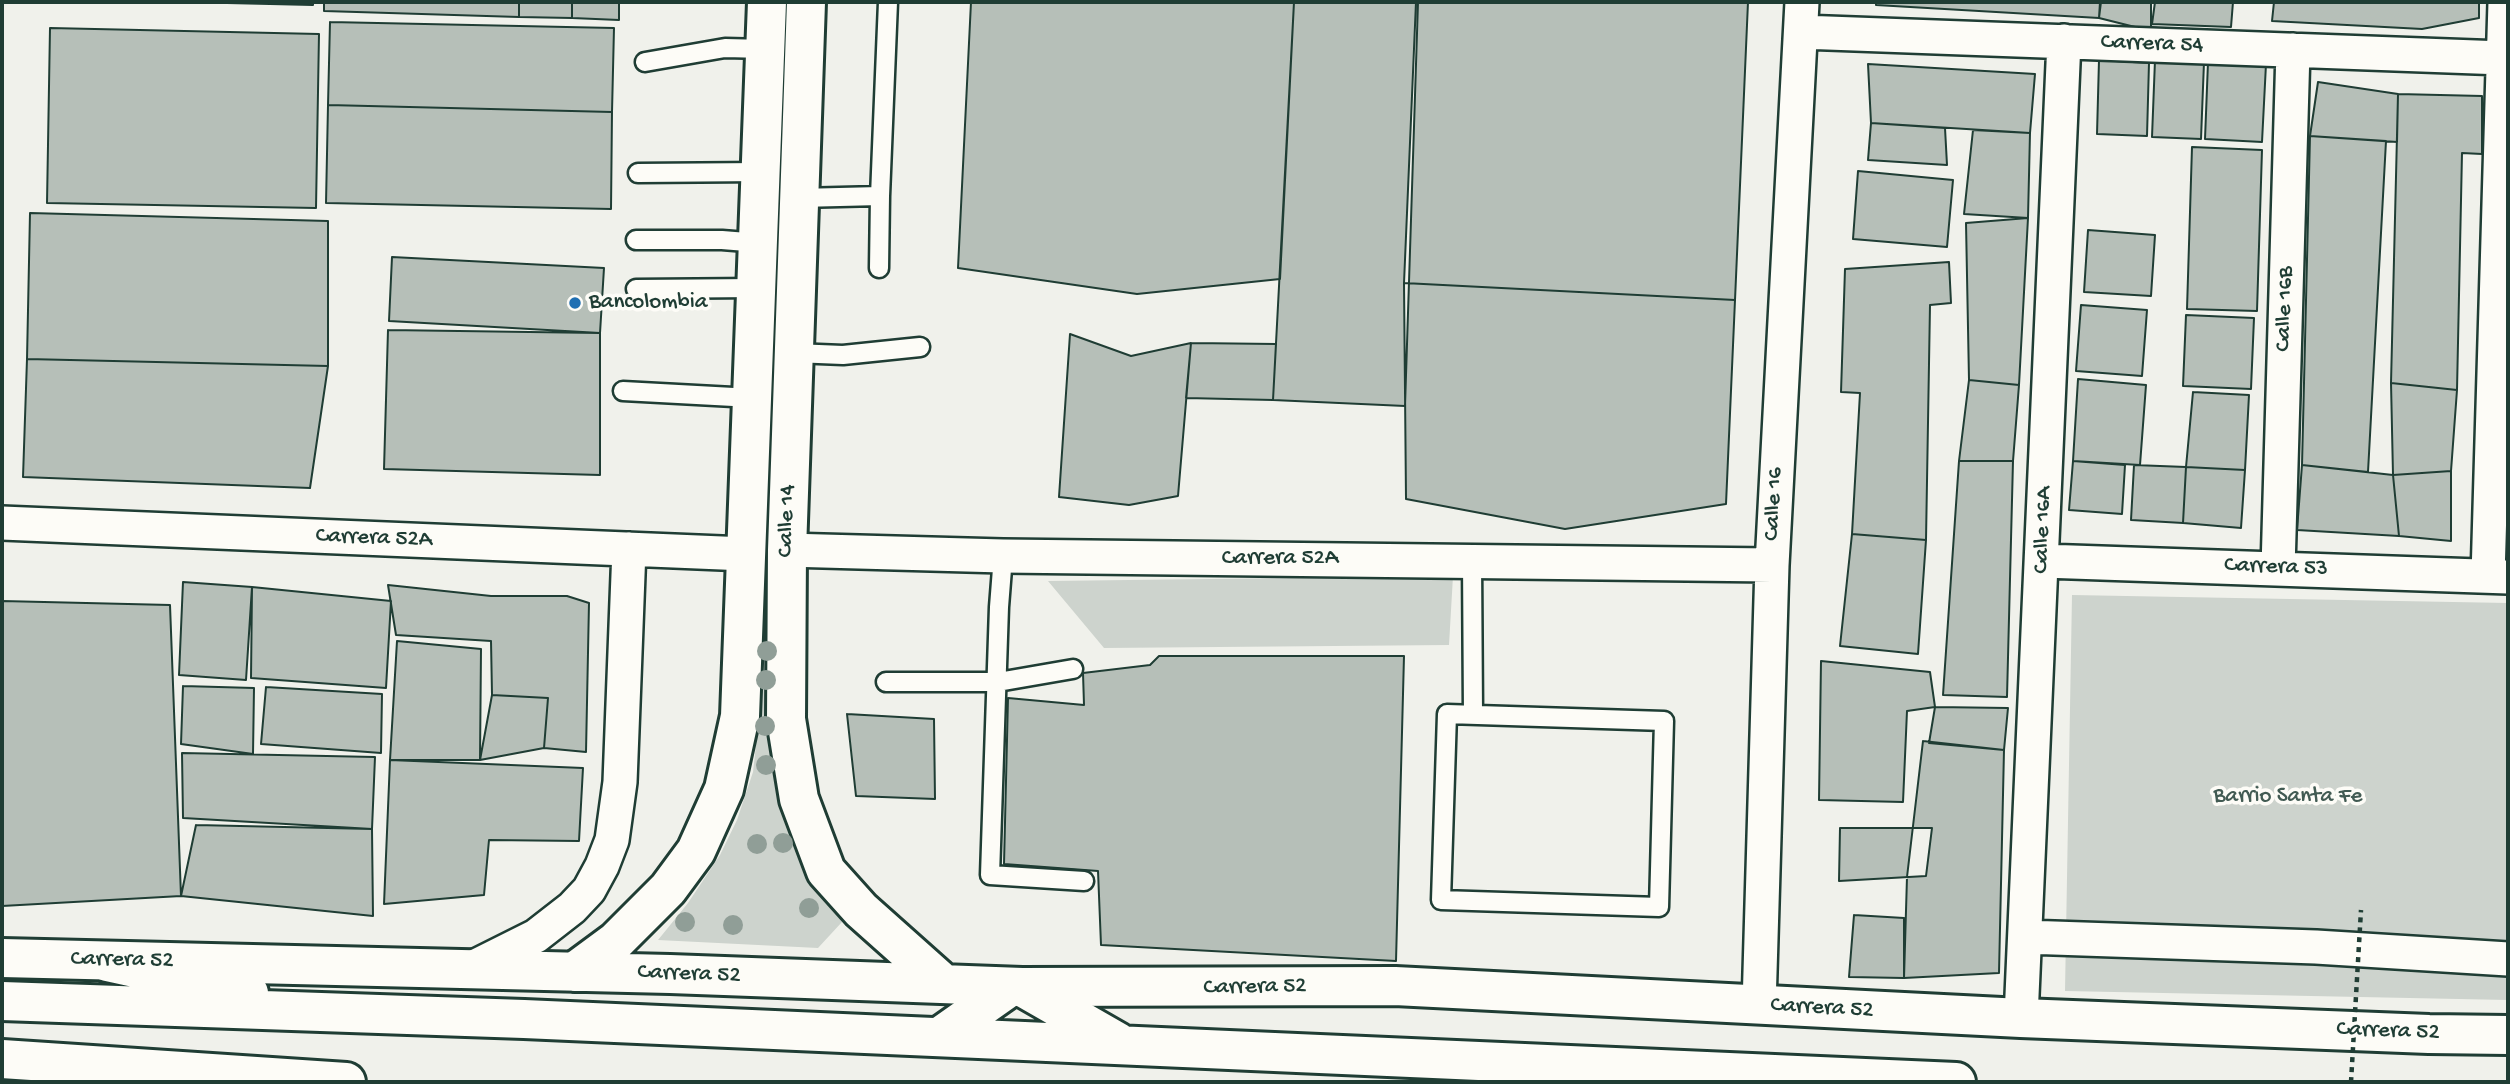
<!DOCTYPE html>
<style>
body{margin:0}
#map{position:relative;width:2510px;height:1084px;overflow:hidden;background:#f0f1eb;font-family:"Gochi Hand",sans-serif}
canvas{display:block}
.frame{position:absolute;inset:0;border:4px solid #1f3d34;pointer-events:none}
</style>
<div id="map">
<canvas width="2510" height="1084"></canvas>
<div class="frame"></div>
</div>
<script>
const g = document.querySelector('canvas').getContext('2d');
g.lineJoin = 'round';
function paint(path, color) { g.fillStyle = color; g.fill(path, 'evenodd'); }
const toPath = rows => new Path2D(rows.map(r => 'M' + r).join(''));
function stroke(path, color, width, dash) { g.strokeStyle = color; g.lineWidth = width; g.lineCap = dash ? 'butt' : 'round'; g.setLineDash(dash || []); g.stroke(path); }
function write(font, color, halo, rows, align = 'center') {
  g.font = font + ' "Gochi Hand",sans-serif'; g.lineWidth = 7; g.setLineDash([]); g.textBaseline = 'middle'; g.strokeStyle = halo; g.fillStyle = color; for (const [text, x, y, turn = 0] of rows) {
    g.save(); g.translate(x, y); g.rotate((+turn || 0) * Math.PI / 180); g.textAlign = isNaN(turn) ? turn : align; if (halo) g.strokeText(text, 0, 0); g.fillText(text, 0, 0); g.restore();
  }
}
paint(toPath([
 [784,2,795,2,775,585,828,899,842,922,818,948,658,940,688,903,720,855,737,820,753,772,756,745],
 [1453,576,1449,645,1104,648,1048,581],
 [2072,595,2508,603,2508,1000,2065,991]
]), '#cdd3cd');
const building = toPath([
 [184,2,313,2,313,5,184,2],
 [324,2,519,2,519,17,324,11,324,2],
 [519,2,572,2,572,18,519,17,519,2],
 [572,2,619,2,619,20,572,18,572,2],
 [971,2,1294,2,1280,279,1137,294,958,268,971,2],
 [1294,2,1418,2,1405,406,1273,400,1294,2],
 [1416,2,1748,2,1735,300,1404,283,1416,2],
 [1876,2,2101,2,2099,18,1876,5,1876,2],
 [2100,2,2151,2,2151,31,2099,18,2100,2],
 [2155,2,2233,2,2231,27,2152,24,2155,2],
 [2274,2,2479,2,2479,18,2422,29,2272,21,2274,2],
 [330,22,614,28,612,112,328,105,330,22],
 [50,28,319,34,316,208,47,203,50,28],
 [2099,60,2149,63,2147,136,2097,134,2099,60],
 [2155,60,2204,62,2201,139,2152,137,2155,60],
 [2208,62,2266,64,2262,142,2205,139,2208,62],
 [1868,64,2035,74,2030,133,1871,123,1868,64],
 [2318,82,2398,94,2397,142,2310,136,2318,82],
 [2398,94,2482,96,2482,154,2462,153,2457,390,2391,383,2398,94],
 [328,105,612,112,611,209,326,203,328,105],
 [1871,123,1945,128,1947,165,1868,160,1871,123],
 [1973,130,2030,133,2028,218,1964,214,1973,130],
 [2310,136,2386,141,2368,472,2302,465,2310,136],
 [2192,147,2262,150,2257,311,2187,309,2192,147],
 [1858,171,1953,180,1947,247,1853,239,1858,171],
 [30,213,328,221,328,366,27,359,30,213],
 [2028,218,2019,385,1969,380,1966,223,2028,218],
 [2088,230,2155,235,2151,296,2084,292,2088,230],
 [392,257,604,268,600,333,389,321,392,257],
 [1949,262,1951,303,1930,305,1926,540,1852,534,1860,393,1841,392,1845,269,1949,262],
 [1404,283,1735,300,1726,504,1565,529,1406,499,1404,283],
 [2081,305,2147,310,2142,376,2076,371,2081,305],
 [2186,315,2254,318,2251,389,2183,386,2186,315],
 [388,330,600,333,600,475,384,469,388,330],
 [1070,334,1131,356,1191,343,1178,496,1129,505,1059,497,1070,334],
 [1191,343,1276,344,1273,400,1186,398,1191,343],
 [27,359,328,366,310,488,23,477,27,359],
 [2078,379,2146,385,2140,465,2073,461,2078,379],
 [1969,380,2019,385,2013,461,1959,461,1969,380],
 [2391,383,2457,390,2451,471,2393,475,2391,383],
 [2193,392,2249,395,2245,470,2186,467,2193,392],
 [1959,461,2013,461,2007,697,1943,695,1959,461],
 [2073,461,2125,465,2122,514,2069,510,2073,461],
 [2134,465,2186,467,2183,523,2131,520,2134,465],
 [2302,465,2393,475,2399,536,2297,530,2302,465],
 [2186,467,2245,470,2241,528,2183,523,2186,467],
 [2451,471,2451,541,2399,536,2393,475,2451,471],
 [1852,534,1926,540,1918,654,1840,646,1852,534],
 [183,582,252,587,246,680,179,675,183,582],
 [388,585,491,596,567,596,589,603,586,752,544,748,548,698,492,695,491,641,396,635,388,585],
 [252,587,391,601,386,688,251,678,252,587],
 [2,601,170,605,181,896,2,906,2,601],
 [397,641,481,649,480,760,390,760,397,641],
 [1159,656,1404,656,1396,961,1101,945,1098,871,1004,864,1008,698,1084,705,1083,673,1150,665,1159,656],
 [1821,661,1930,672,1935,707,1907,711,1903,802,1819,800,1821,661],
 [183,686,254,688,253,754,181,744,183,686],
 [266,687,382,694,381,753,261,744,266,687],
 [492,695,548,698,544,748,480,760,492,695],
 [1935,707,2008,708,2004,750,1929,743,1935,707],
 [847,714,934,719,935,799,856,796,847,714],
 [1923,741,2004,750,1999,973,1904,978,1907,877,1923,741],
 [182,753,375,757,372,829,183,818,182,753],
 [390,760,583,768,579,841,489,840,484,895,384,904,390,760],
 [196,825,372,829,373,916,181,896,196,825],
 [1840,828,1932,828,1926,876,1839,881,1840,828],
 [1854,915,1904,918,1904,978,1849,977,1854,915]
]);
paint(building, '#b6bfb8');
stroke(building, '#1f3d34', 2);
const lane = toPath([
 [645,62,725,48,765,49],
 [638,173,762,172],
 [799,198,880,196],
 [636,240,722,240,759,243],
 [879,268,880,196,888,2],
 [636,289,756,288],
 [794,353,843,355,920,347],
 [623,391,752,398],
 [1003,556,999,607,990,875,1084,881],
 [1472,560,1473,714],
 [886,682,998,682,1073,669],
 [1447,714,1664,721,1659,907,1441,900,1447,714]
]);
const street = toPath([
 [1801,32,2503,58],
 [2,523,746,554],
 [787,550,1003,556,1772,565],
 [2043,561,2508,577],
 [2278,568,2293,50],
 [2488,576,2505,2],
 [2025,937,2316,947,2508,959],
 [468,970,536,936,572,908,589,890,602,866,612,840,620,782,629,549],
 [1759,1006,1772,565,1802,2],
 [2021,1018,2064,41]
]);
const secondary = toPath([
 [806,2,787,550,786,719,799,799,826,871,861,910,944,984],
 [2,958,670,974,1022,987,1395,986,2021,1018,2429,1034,2508,1035],
 [574,972,616,941,668,889,696,851,724,789,740,716,767,2]
]);
const primary = toPath([
 [107,962,249,993],
 [1022,987,1118,1042],
 [2,1001,524,1019,1956,1082],
 [939,1037,1010,987],
 [2,1059,346,1082]
]);
stroke(lane, '#1f3d34', 23);
stroke(street, '#1f3d34', 38);
stroke(secondary, '#1f3d34', 44);
stroke(primary, '#1f3d34', 44);
stroke(lane, '#fdfcf7', 18);
stroke(street, '#fdfcf7', 33);
stroke(secondary, '#fdfcf7', 38);
stroke(primary, '#fdfcf7', 38);
stroke(toPath([
 [2351,1082,2361,910]
]), '#1f3d34', 4.5, [5, 5]);
g.fillStyle = '#909e97';
for (const [x, y] of [
 [767,651],
 [766,680],
 [765,726],
 [766,765],
 [783,843],
 [757,844],
 [809,908],
 [685,922],
 [733,925]
]) { g.beginPath(); g.arc(x, y, 10, 0, 2 * Math.PI); g.fill(); }
for (const [x, y, r, color] of [
 [575,303,7,"#1f6fb2"]
]) { const dot = new Path2D(); dot.arc(x, y, r, 0, 2 * Math.PI); g.fillStyle = color; g.fill(dot); stroke(dot, '#fdfcf7', 2.5); }
write('23px', '#1f3d34', '#fdfcf7', [
 ["Carrera 54",2152,45,2],
 ["Calle 16B",2286,309,-88],
 ["Calle 16",1775,504,-87],
 ["Calle 14",788,521,-88],
 ["Calle 16A",2044,530,-88],
 ["Carrera 52A",374,539,2],
 ["Carrera 52A",1280,559],
 ["Carrera 53",2276,568,2],
 ["Carrera 52",122,961,1],
 ["Carrera 52",689,975,2],
 ["Carrera 52",1255,988,-1],
 ["Carrera 52",1822,1009,3],
 ["Carrera 52",2388,1032,2]
]);
write('23px', '#1f3d34', '#fdfcf7', [
 ["Bancolombia",589,303]
], 'left');
write('23px', '#425b53', '#fdfcf7', [
 ["Barrio Santa Fe",2288,797]
]);
</script>
